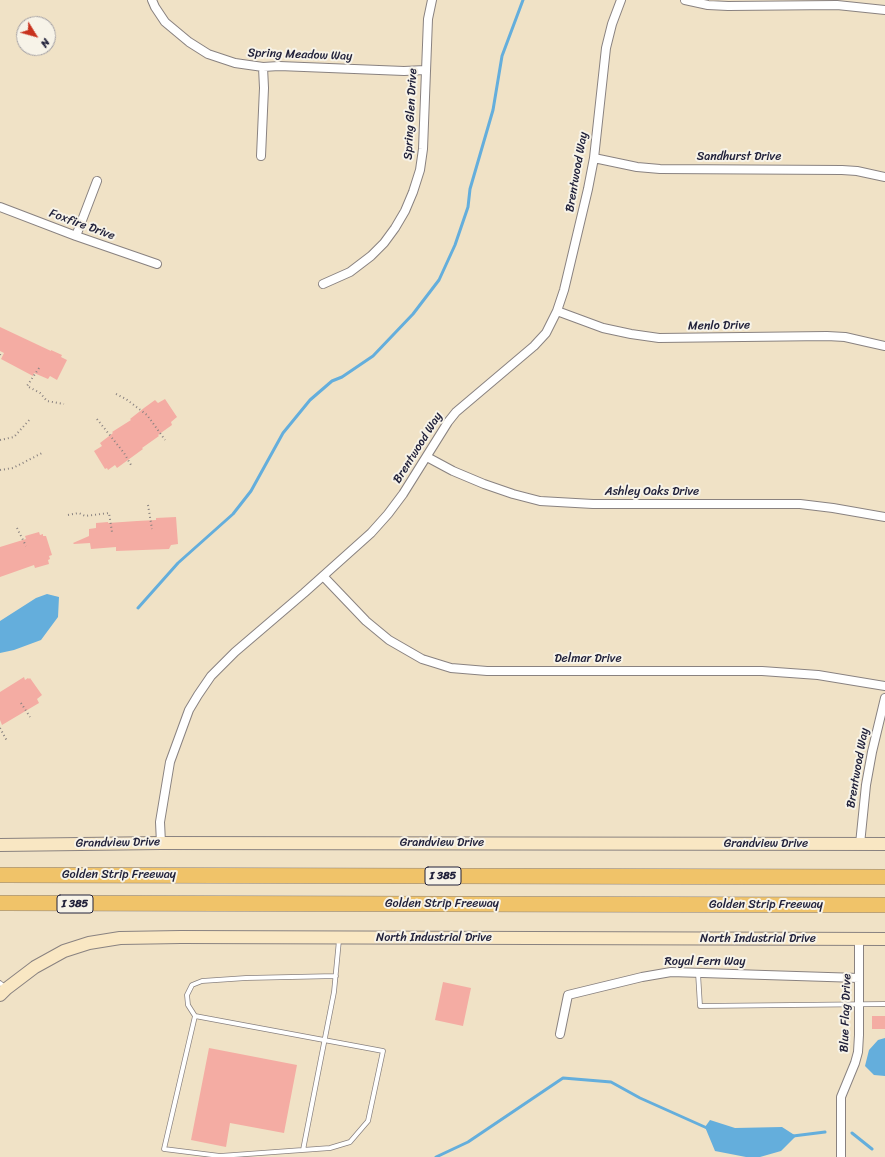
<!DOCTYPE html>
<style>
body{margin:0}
#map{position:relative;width:885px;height:1157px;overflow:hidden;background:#f0e2c6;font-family:Sriracha,sans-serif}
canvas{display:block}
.north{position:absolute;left:16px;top:16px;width:40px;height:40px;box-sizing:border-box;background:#f7f3e8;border:1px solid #a29fa3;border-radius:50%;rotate:127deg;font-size:11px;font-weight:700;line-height:16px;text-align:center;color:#22223b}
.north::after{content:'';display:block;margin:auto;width:14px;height:18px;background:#c8321e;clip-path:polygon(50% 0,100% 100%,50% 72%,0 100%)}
</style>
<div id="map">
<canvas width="885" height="1157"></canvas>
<div class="north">N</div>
</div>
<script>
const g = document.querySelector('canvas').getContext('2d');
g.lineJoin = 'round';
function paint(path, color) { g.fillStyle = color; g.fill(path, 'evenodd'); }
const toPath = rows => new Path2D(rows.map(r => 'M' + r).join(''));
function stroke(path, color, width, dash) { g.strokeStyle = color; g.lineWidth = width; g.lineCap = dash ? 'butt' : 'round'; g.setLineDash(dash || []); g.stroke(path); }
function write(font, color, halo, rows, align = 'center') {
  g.font = font + ' Sriracha,sans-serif'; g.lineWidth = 4; g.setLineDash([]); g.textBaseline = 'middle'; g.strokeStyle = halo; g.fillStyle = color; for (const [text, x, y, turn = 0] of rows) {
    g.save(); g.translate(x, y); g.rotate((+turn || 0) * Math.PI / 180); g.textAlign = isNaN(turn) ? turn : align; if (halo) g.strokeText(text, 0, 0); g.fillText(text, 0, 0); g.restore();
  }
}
paint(toPath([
 [47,594,59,597,58,617,41,640,14,650,0,653,0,621,36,598],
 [885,1038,885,1076,874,1075,865,1066,869,1050,878,1040],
 [710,1120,735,1128,782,1127,796,1136,781,1151,760,1157,746,1157,715,1151,705,1127]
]), '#64aedc');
stroke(toPath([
 [138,608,178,563,233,514,251,491,283,433,310,400,332,381,342,377,373,356,413,314,439,280,455,245,468,207,470,189,493,110,502,56,523,0],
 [852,1133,872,1149],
 [793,1136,825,1132],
 [436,1157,468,1142,563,1078,611,1082,640,1098,707,1128]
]), '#64aedc', 3);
paint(toPath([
 [0,327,51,351,51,350,62,355,61,357,67,360,57,380,50,376,48,379,34,373,33,376,1,359,4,353,0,351],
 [165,399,177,417,171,422,172,425,158,435,159,436,142,448,143,449,117,468,115,465,108,470,107,468,105,469,94,451,102,446,100,443,113,433,112,432,131,420,130,419,144,408,155,400,158,403],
 [176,517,178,544,171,545,169,549,116,551,116,547,91,549,90,543,74,544,73,543,89,536,89,529,96,528,96,523,108,522,108,523,137,521,156,520,156,518],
 [39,532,40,535,43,534,43,536,46,536,52,555,49,556,50,559,48,560,49,564,35,568,34,565,0,577,0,547,26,539,25,536],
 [24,677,25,680,28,678,29,679,30,678,42,695,37,699,39,703,2,725,0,720,0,692],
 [443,982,471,988,463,1026,435,1020],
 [872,1016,885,1016,885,1029,872,1029],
 [209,1048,297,1065,284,1133,230,1123,226,1147,191,1140]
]), '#f4aca3');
const lane = toPath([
 [698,973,700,1006,885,1004],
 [0,983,6,988],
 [195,1016,383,1051,368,1121,350,1142,330,1148,220,1156,164,1149,195,1016],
 [195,1016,188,1005,187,995,192,985,202,981,246,978,336,976],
 [303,1150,334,992,339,940]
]);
const street = toPath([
 [152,0,155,7,165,22,189,42,208,54,235,63,263,67,279,66,404,71,425,70],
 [685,0,708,5,728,6,837,5,885,10],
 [261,156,264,88,263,67],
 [594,158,637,167,660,169,842,170,857,171,885,177],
 [0,207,76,236,157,264],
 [76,236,97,181],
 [323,284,350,272,371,256,384,243,395,228,405,211,413,192,420,170,423,149,428,19,432,0],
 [557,311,603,328,631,334,659,338,827,336,845,337,885,346],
 [427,457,453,471,484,484,513,494,540,501,593,504,800,504,833,508,885,517],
 [323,576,366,621,389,640,422,659,451,668,487,671,762,671,818,675,885,686],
 [161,843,160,822,170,762,189,710,198,695,211,676,235,652,304,593,371,533,388,514,403,494,448,422,456,412,534,346,546,333,557,311,564,290,588,189,594,158,606,48,612,24,621,0],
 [860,844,866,785,872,752,885,698],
 [560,1034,568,995,642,977,671,972,859,978],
 [841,1157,841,1097,855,1063,858,1052,859,1035,859,939]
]);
const secondary = toPath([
 [0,845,161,843,885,844],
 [0,995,6,989,35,967,64,951,89,943,120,938,181,937,885,939]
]);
const highway = toPath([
 [0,875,885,877],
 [0,903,885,905]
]);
stroke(lane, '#898280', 5.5);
stroke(street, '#898280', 10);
stroke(secondary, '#898280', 14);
stroke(highway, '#898280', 16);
stroke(toPath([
 [0,355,1,352],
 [39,368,27,386,40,393,47,401,64,404],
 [116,394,126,399,147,415,165,440],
 [97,419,124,453,131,465],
 [0,440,14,437,31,418],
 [0,470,13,468,42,453],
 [148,505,152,529],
 [68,515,79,513,85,516,109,513,112,532],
 [17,528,26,546],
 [21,703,30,717],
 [0,728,7,741]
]), '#898280', 2, [1, 3]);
stroke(lane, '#fff', 4);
stroke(street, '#fff', 8);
stroke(secondary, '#f9e7c3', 12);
stroke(highway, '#f0c369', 15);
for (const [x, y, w] of [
 [443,876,36],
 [75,904,36]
]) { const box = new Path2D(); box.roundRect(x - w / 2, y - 9, w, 18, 3); g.fillStyle = '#f7f3e8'; g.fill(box); stroke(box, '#22223b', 1); }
write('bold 11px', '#22223b', null, [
 ["I 385",443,876],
 ["I 385",75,904]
]);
write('12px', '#22223b', '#f7f3e8', [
 ["Spring Meadow Way",300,55,2],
 ["Spring Glen Drive",411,114,-87],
 ["Sandhurst Drive",739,157],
 ["Brentwood Way",577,172,-80],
 ["Foxfire Drive",82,225,20],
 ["Menlo Drive",719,326,-1],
 ["Brentwood Way",418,448,-58],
 ["Ashley Oaks Drive",652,492],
 ["Delmar Drive",588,659],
 ["Brentwood Way",858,768,-80],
 ["Grandview Drive",118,843,-1],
 ["Grandview Drive",442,843],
 ["Grandview Drive",766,844],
 ["Golden Strip Freeway",119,875],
 ["Golden Strip Freeway",442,904],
 ["Golden Strip Freeway",766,905],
 ["North Industrial Drive",434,938],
 ["North Industrial Drive",758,939],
 ["Royal Fern Way",705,962],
 ["Blue Flag Drive",846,1013,-88]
]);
</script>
